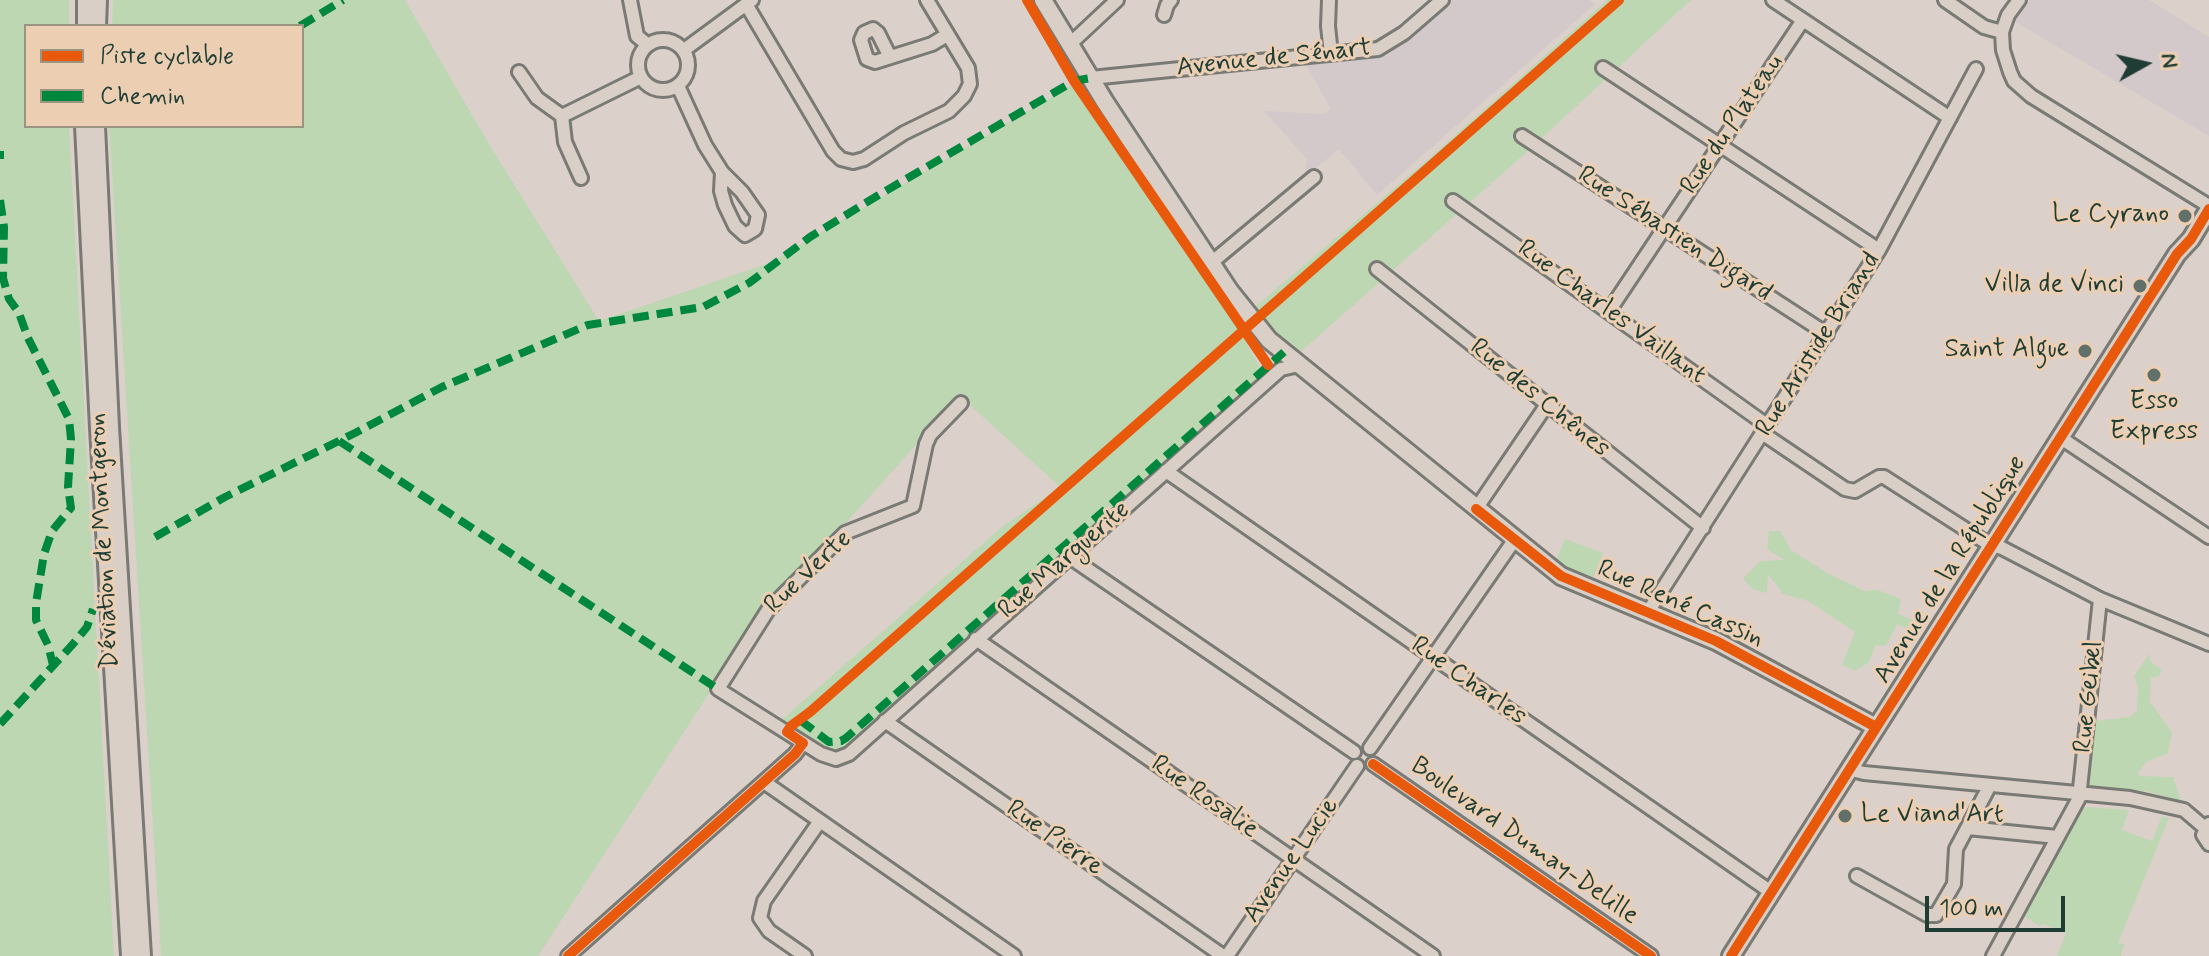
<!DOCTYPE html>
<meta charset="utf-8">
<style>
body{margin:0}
#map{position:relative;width:2209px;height:956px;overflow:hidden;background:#dcd0ca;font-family:Mynerve,sans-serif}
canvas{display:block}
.legend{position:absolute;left:24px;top:24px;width:280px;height:104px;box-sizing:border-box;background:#eccfb3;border:2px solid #9a9580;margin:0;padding:10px 14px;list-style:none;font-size:24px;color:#1f3d34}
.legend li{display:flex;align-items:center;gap:16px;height:40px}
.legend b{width:40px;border:2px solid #9a9580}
.north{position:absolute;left:2105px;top:24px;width:80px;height:80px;-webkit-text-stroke:6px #eccfb3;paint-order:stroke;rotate:82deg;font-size:22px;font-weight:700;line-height:32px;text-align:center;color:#1f3d34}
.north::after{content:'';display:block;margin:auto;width:28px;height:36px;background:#1f3d34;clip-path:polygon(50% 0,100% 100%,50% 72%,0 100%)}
.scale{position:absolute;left:1925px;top:896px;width:140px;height:36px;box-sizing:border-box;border:4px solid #1f3d34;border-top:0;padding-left:10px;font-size:24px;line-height:28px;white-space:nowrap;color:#1f3d34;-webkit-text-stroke:6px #eccfb3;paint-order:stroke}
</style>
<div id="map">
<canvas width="2209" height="956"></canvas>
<ul class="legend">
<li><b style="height:10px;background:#e8590c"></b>Piste cyclable</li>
<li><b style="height:10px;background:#00873e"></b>Chemin</li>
</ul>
<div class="north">N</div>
<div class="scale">100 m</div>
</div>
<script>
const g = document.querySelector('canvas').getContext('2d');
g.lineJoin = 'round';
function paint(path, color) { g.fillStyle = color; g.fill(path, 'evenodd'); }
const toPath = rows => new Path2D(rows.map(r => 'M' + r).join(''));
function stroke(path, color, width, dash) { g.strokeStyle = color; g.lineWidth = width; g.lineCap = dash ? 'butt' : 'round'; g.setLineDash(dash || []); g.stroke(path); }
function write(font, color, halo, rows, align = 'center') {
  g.font = font + ' Mynerve,sans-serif'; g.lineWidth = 6; g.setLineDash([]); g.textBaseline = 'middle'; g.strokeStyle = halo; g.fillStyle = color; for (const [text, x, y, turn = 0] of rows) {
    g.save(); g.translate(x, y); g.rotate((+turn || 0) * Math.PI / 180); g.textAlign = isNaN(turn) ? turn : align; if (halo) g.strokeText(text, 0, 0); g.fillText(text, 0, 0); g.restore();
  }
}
paint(toPath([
 [1451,0,1589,0,1595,4,1377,195,1339,149,1304,178,1307,159,1264,111,1323,114,1331,109,1305,63,1388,55],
 [2029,0,2149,0,2209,37,2209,136,2014,21]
]), '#d3c8ca');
paint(toPath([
 [0,0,69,0,69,26,26,26,26,126,69,126,114,956,0,956],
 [113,0,405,0,492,149,599,321,769,263,1074,84,1239,329,1266,379,842,753,828,754,779,722,1002,527,1060,487,960,396,819,553,771,599,753,623,712,689,538,956,161,956,109,126,302,126,302,26,112,26],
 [1607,0,1691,0,1528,151,1297,355,1268,326,1255,307,1433,155],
 [1769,531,1780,531,1791,550,1827,573,1865,591,1878,590,1901,599,1898,614,1923,624,1919,634,1897,624,1886,646,1876,645,1869,662,1855,671,1842,665,1855,632,1808,601,1783,594,1768,574,1767,593,1752,589,1743,578,1761,561,1784,560,1767,549],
 [1565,539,1603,553,1592,581,1555,563],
 [2149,654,2151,662,2162,670,2159,676,2151,678,2150,702,2172,732,2168,753,2146,762,2138,773,2140,776,2173,777,2181,801,2146,791,2087,788,2094,721,2130,717,2137,711,2138,687,2134,676],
 [2087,807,2129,810,2122,830,2152,841,2162,816,2169,818,2118,943,2124,944,2121,956,2057,956,2066,933,2043,924,2039,926,2022,915,2079,811]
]), '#bed7b3');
const minor = toPath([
 [630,0,637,36,648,45],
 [1329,0,1328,26,1331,54],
 [1773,0,1950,118],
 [1945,0,1984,27,2002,32,2003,50,2010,72,2014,81,2031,96,2209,206],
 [746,4,833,151,841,159,853,162,864,159,904,133,949,111,964,96,970,84,968,68,927,0],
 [1164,15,1167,5,1171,0],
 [2002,32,2008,15,2019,0],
 '638 65a25 25 0 1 1 50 0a25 25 0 1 1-50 0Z',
 [1070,44,1117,0],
 [684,50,752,0],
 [890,57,878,33,873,29,864,33,861,40,867,59,875,62,932,44,947,35],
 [1603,68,1879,250],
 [519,72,537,98,562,116,565,142,581,178],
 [1091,78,1378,49,1404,33,1442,0],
 [678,86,705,145,722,172,742,192,758,215,755,229,745,235,735,226,725,205,721,191,722,172],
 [562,116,641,77],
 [1522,136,1827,334],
 [1453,201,1761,421,1768,437,1845,489,1855,491,1879,477,1884,477,1987,543,2002,548,2100,599,2209,644],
 [1211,263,1314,177],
 [1377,269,1703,528],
 [1609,311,1803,20],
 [961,403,930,435,926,444,913,506,845,533,768,610,718,689,821,754,836,759,849,754,1281,369,1299,365],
 [2061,438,2209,537],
 [1166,471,1771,892],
 [1476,509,1548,403],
 [1072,556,1077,562,1354,752],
 [1648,612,1879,250,1976,69],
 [976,639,1433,956],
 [885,721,1223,956],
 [1370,748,1515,539],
 [1373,764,1651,956],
 [1848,769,1864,773,2130,798,2184,810,2205,828],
 [764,782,1014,956],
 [2209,824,2203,835,2209,844],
 [1968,828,2057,837],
 [1857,876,1927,915,1936,915,1954,884,1956,849,1990,785],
 [568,956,795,754,803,743],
 [805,956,769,931,760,918,764,901,820,821],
 [1227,956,1357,766],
 [1993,956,2079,798,2100,599]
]);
const major = toPath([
 [1043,0,1105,102,1229,290,1269,340,1561,576,1716,641,1876,727],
 [86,26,86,0],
 [97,26,98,0],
 [84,126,99,428,130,956],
 [96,126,110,427,142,956],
 [1731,956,2177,254,2191,239,2209,209]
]);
stroke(minor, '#7a7a75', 18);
stroke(major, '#7a7a75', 22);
stroke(minor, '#d9cfc7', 12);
stroke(major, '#d9cfc7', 16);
stroke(toPath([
 [300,26,343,0],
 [0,151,0,159],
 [0,200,4,227,3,278,9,299,19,313,28,338,69,419,71,439,68,487,71,508,52,531,44,554,36,603,36,620,48,645,53,665],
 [339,441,718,689],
 [155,537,225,497,355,433,442,387,588,325,703,307,749,283,810,237,877,196,1074,81,1091,78],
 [800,720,829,742,841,741,846,738,1284,352],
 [0,724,73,644,87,627,93,609]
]), '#00873e', 8, [16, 8]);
stroke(toPath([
 [1027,0,1074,81,1268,365],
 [1476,509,1561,576,1716,641,1876,727],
 [1373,764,1651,956],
 [568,956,795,754,803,743,787,732,791,726,810,712,1619,0],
 [1731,956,2177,254,2191,239,2209,209]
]), '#e8590c', 10);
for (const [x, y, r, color] of [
 [2185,216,8,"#617068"],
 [2140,286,8,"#617068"],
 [2085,351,8,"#617068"],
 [2154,375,8,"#617068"],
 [1845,816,8,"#617068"]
]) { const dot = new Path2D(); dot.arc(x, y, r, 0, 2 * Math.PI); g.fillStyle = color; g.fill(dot); stroke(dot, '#eccfb3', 3); }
write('26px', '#1f3d34', '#eccfb3', [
 ["Avenue de Sénart",1274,59,-6],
 ["Rue du Plateau",1733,125,-56],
 ["Rue Sébastien Digard",1674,235,33],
 ["Rue Charles Vaillant",1611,313,36],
 ["Rue Aristide Briand",1819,345,-58],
 ["Rue des Chênes",1539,399,39],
 ["Déviation de Montgeron",105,541,-93],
 ["Rue Marguerite",1065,561,-41],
 ["Avenue de la République",1951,570,-58],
 ["Rue Verte",809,573,-43],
 ["Rue René Cassin",1680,605,24],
 ["Rue Charles",1468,682,35],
 ["Rue Geibel",2090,697,-84],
 ["Rue Rosalie",1204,798,35],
 ["Rue Pierre",1054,839,35],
 ["Boulevard Dumay-Delille",1524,842,35],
 ["Avenue Lucie",1292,861,-55]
]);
write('26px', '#1f3d34', '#eccfb3', [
 ["Le Cyrano",2169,216],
 ["Villa de Vinci",2124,286],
 ["Saint Algue",2069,351],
 ["Esso",2154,403,"center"],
 ["Express",2154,433,"center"],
 ["Le Viand'Art",1861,816,"left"]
], 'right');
</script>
